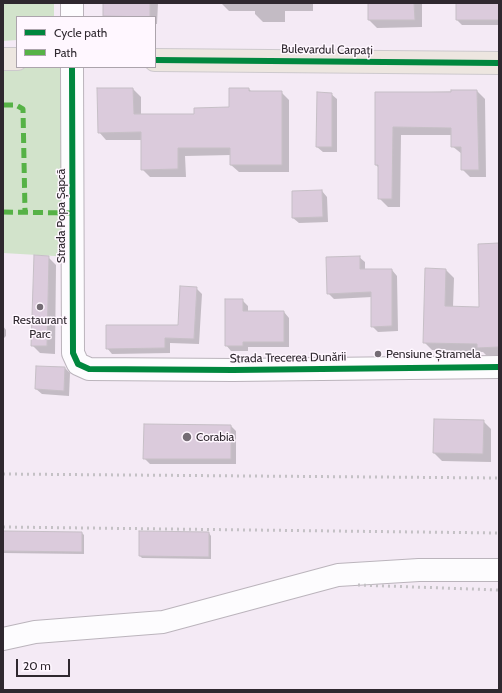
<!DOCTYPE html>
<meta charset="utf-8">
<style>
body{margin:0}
#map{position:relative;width:502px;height:693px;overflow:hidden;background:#f4eaf5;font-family:Cabin,sans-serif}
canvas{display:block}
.frame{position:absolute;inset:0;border:4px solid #2f282f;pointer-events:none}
.legend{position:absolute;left:16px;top:16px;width:140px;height:52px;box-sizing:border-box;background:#fff7ff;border:1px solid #aca4ac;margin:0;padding:5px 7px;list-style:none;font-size:12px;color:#2f282f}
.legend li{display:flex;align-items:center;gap:8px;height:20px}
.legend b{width:20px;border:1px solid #aca4ac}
.scale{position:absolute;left:16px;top:659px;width:54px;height:18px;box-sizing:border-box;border:2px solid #2f282f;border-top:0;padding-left:5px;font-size:12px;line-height:14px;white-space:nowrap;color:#2f282f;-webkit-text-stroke:3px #fff7ff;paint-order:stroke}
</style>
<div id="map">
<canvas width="502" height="693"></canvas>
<div class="frame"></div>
<ul class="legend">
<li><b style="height:5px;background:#00873e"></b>Cycle path</li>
<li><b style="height:5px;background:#56b246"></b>Path</li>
</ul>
<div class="scale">20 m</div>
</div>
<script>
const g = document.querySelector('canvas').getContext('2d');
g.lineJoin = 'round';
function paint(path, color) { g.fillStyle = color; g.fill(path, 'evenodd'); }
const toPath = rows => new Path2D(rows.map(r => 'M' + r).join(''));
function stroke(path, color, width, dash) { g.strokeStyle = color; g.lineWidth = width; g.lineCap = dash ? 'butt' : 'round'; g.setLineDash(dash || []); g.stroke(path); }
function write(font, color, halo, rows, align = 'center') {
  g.font = font + ' Cabin,sans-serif'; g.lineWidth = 3; g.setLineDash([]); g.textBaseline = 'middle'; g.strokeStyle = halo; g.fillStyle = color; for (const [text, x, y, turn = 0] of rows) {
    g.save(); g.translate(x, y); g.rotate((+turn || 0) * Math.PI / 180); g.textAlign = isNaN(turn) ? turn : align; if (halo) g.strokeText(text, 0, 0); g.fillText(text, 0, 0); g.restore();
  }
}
paint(toPath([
 [3,3,54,3,54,17,17,17,17,40,3,41],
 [3,59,17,67,72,67,72,257,3,253]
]), '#d2e3cb');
paint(toPath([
 [104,3,158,3,157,24,155,24,155,17,105,17],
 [221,3,313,3,313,11,285,11,285,22,263,22,255,14,255,11,229,11],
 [369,3,422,3,422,27,377,28,369,20],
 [457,3,499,3,499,25,462,25,457,20],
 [133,89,141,97,141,115,195,115,230,108,249,89,252,92,281,92,289,100,289,172,239,172,231,165,231,155,185,156,186,177,150,177,142,169,142,140,106,140,99,132],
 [477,91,485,99,486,177,470,177,462,169,462,154,452,146,452,135,401,135,400,207,388,207,380,199,379,168,376,165,376,93],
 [331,94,337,99,337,152,323,152,317,147],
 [322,191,327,197,328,222,299,223,293,218],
 [499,244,499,355,486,355,483,352,432,350,424,342,446,270,454,278,453,307,480,308],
 [48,257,56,265,55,354,40,353,32,345],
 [359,257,365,262,365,270,392,270,397,276,398,331,378,332,372,326,372,297,334,299,328,293],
 [196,288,202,294,199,344,170,343,170,353,112,354,107,348,179,326],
 [242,300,248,306,248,312,284,312,289,318,289,347,248,347,248,351,231,351,226,345],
 [3,326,6,330,6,336,3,339],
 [65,368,70,373,69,396,42,394,36,389],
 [483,421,491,429,491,462,442,461,434,453],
 [231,426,236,431,236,464,150,464,144,458],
 [3,532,82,533,84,535,84,554,3,553],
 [209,533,211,536,211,559,142,558,140,556]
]), '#0003');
const building = toPath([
 [103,3,150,3,150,17,103,16,103,3],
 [368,3,414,3,415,20,368,20,368,3],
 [456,3,499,3,499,20,456,20,456,3],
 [97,88,133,88,134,114,194,114,194,108,229,107,229,88,249,88,249,91,282,91,282,165,230,165,230,148,178,148,178,169,141,170,141,132,98,133,97,88],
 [451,90,477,90,479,170,461,170,461,147,451,147,451,128,393,127,392,199,378,199,378,165,375,165,375,92,451,92,451,90],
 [317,92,332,93,332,147,316,147,317,92],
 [322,190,323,217,292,218,292,191,322,190],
 [499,243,499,347,477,348,477,344,423,343,425,268,446,269,445,306,479,307,478,244,499,243],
 [34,255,49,256,47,346,31,346,34,255],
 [360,256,360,269,392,269,392,326,371,327,371,292,327,294,326,257,360,256],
 [180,286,197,287,194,339,165,338,165,348,106,349,106,325,178,325,180,286],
 [225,299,243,299,243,311,284,311,284,342,243,342,243,346,225,346,225,299],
 [36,366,65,367,64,391,35,389,36,366],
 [434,419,484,420,483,454,433,453,434,419],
 [144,424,231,425,231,459,143,459,144,424],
 [3,531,82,532,82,552,3,551,3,531],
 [139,531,209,532,209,557,139,556,139,531]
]);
paint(building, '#dbcbdc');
stroke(building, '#c6bfc6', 1);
const minor = toPath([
 [72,3,72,17],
 [72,67,73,353,78,364,89,369,233,370,499,367],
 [3,639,35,632,163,622,338,575,419,570,499,570]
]);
const major = toPath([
 [3,59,17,59],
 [155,60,499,63]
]);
stroke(minor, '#bbb4bc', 24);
stroke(major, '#cdc9cd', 24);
stroke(minor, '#fdfcfe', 22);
stroke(major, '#ede6e0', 22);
stroke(toPath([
 [3,474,499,478],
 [3,527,499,533],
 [358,585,499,590]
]), '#c4c1c5', 3, [2, 4]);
stroke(toPath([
 [3,105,16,105,23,109,25,212],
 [3,212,72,213]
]), '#56b246', 5, [10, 5]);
stroke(toPath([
 [155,60,499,63],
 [72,67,73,353,78,364,89,369,233,370,499,367]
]), '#00873e', 6);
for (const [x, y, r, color] of [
 [40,307,4,"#746c74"],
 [378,354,4,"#746c74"],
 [187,437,5,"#746c74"]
]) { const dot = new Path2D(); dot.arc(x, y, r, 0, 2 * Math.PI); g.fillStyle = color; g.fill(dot); stroke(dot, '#fff7ff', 1.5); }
write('12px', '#2f282f', '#fff7ff', [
 ["Bulevardul Carpați",327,50,1],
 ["Strada Popa Șapcă",61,216,-90],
 ["Strada Trecerea Dunării",288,358,-1]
]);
write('12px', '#2f282f', '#fff7ff', [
 ["Restaurant",40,320,"center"],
 ["Parc",40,334,"center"],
 ["Pensiune Ștramela",386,354],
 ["Corabia",196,437]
], 'left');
</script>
